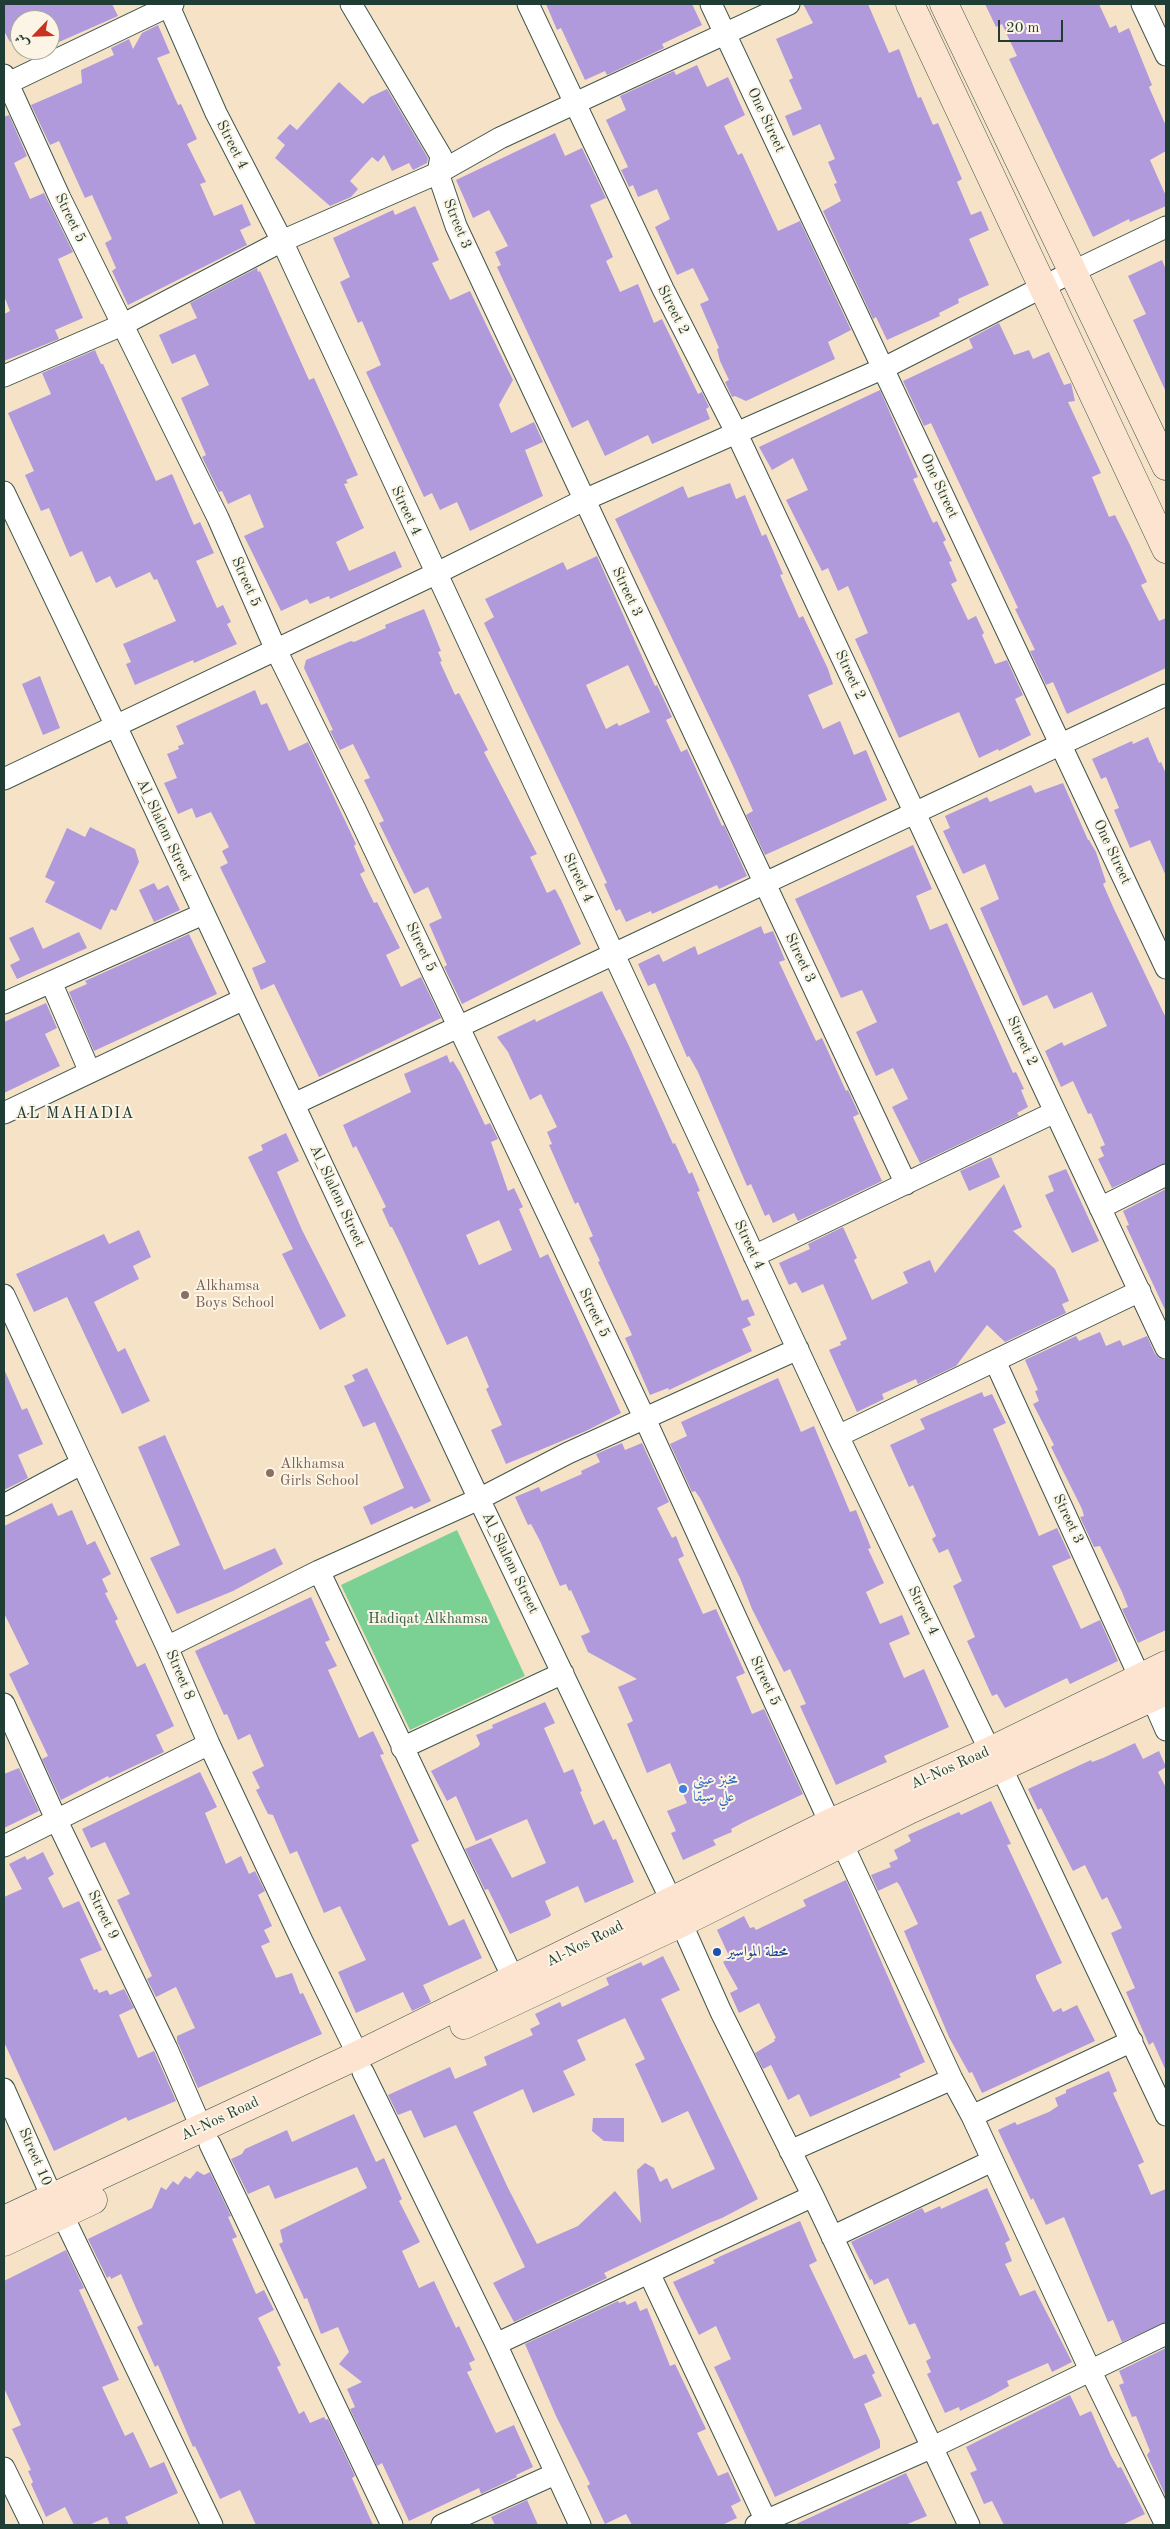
<!DOCTYPE html>
<meta charset="utf-8">
<style>
body{margin:0}
#map{position:relative;width:1170px;height:2529px;overflow:hidden;background:#f5e2c7;font-family:"Old Standard TT",Amiri,serif}
canvas{display:block}
.frame{position:absolute;inset:0;border:5px solid #1f3d34;pointer-events:none}
.north{position:absolute;left:10px;top:10px;width:50px;height:50px;box-sizing:border-box;background:#fcf5e5;border:1px solid #a4ab9e;border-radius:50%;rotate:246deg;font-size:14px;font-weight:700;line-height:20px;text-align:center;color:#1f3d34}
.north::after{content:'';display:block;margin:auto;width:18px;height:22px;background:#c8321e;clip-path:polygon(50% 0,100% 100%,50% 72%,0 100%)}
.scale{position:absolute;left:998px;top:20px;width:65px;height:22px;box-sizing:border-box;border:2px solid #1f3d34;border-top:0;padding-left:6px;font-size:15px;line-height:18px;white-space:nowrap;color:#1f3d34;-webkit-text-stroke:4px #fcf5e5;paint-order:stroke}
</style>
<div id="map">
<canvas width="1170" height="2529"></canvas>
<div class="frame"></div>
<div class="north">ش</div>
<div class="scale">20 m</div>
</div>
<script>
const g = document.querySelector('canvas').getContext('2d');
g.lineJoin = 'round';
function paint(path, color) { g.fillStyle = color; g.fill(path, 'evenodd'); }
const toPath = rows => new Path2D(rows.map(r => 'M' + r).join(''));
function stroke(path, color, width, dash) { g.strokeStyle = color; g.lineWidth = width; g.lineCap = dash ? 'butt' : 'round'; g.setLineDash(dash || []); g.stroke(path); }
function write(font, color, halo, rows, align = 'center') {
  g.font = font + ' "Old Standard TT",Amiri,serif'; g.lineWidth = 4; g.setLineDash([]); g.textBaseline = 'middle'; g.strokeStyle = halo; g.fillStyle = color; for (const [text, x, y, turn = 0] of rows) {
    g.save(); g.translate(x, y); g.rotate((+turn || 0) * Math.PI / 180); g.textAlign = isNaN(turn) ? turn : align; if (halo) g.strokeText(text, 0, 0); g.fillText(text, 0, 0); g.restore();
  }
}
paint(toPath([
 [457,1530,525,1676,410,1730,341,1585]
]), '#7bd093');
paint(toPath([
 [4,4,112,4,118,16,50,46,50,20,20,20,20,37,10,42,4,31],
 [546,4,692,4,702,25,662,44,664,48,607,75,605,71,585,80,561,28,557,30],
 [803,4,868,4,889,53,899,49,918,98,921,97,933,125,938,123,962,179,957,182,971,215,981,211,989,230,969,239,989,285,958,299,959,303,939,313,940,316,887,340,876,317,873,319,823,211,841,201,834,184,837,183,828,162,835,159,820,124,793,136,785,116,802,109,789,80,793,78,776,39,813,23],
 [985,4,1099,4,1110,28,1116,25,1119,33,1129,28,1152,85,1149,87,1166,126,1166,151,1150,160,1166,196,1166,206,1130,222,1129,219,1093,237,1009,59,1017,56,1002,24,996,27],
 [158,25,170,53,157,58,178,105,181,104,197,139,187,144,206,182,200,184,214,216,242,204,251,225,240,230,247,245,128,305,112,271,116,268,105,243,112,239,92,195,85,198,59,141,50,145,31,105,82,83,81,70,114,55,111,48,129,39,133,49,142,33],
 [697,65,707,87,728,77,745,115,724,126,738,155,742,153,778,231,800,221,851,330,828,342,835,359,746,401,735,396,732,397,725,382,729,380,720,361,717,349,719,348,700,304,709,300,693,268,677,275,655,227,670,219,657,189,638,197,633,185,629,187,621,170,628,167,606,120,626,110,620,96,674,71,676,75],
 [339,82,363,104,370,97,387,89,428,158,427,163,413,170,409,163,392,171,384,155,378,162,372,157,350,181,358,189,351,197,330,206,275,158,285,145,277,138,290,124,297,130],
 [9,115,27,156,14,163,30,199,44,193,73,252,58,259,83,318,55,330,59,339,4,361,4,314,10,311,4,296,4,117],
 [555,133,565,156,582,148,606,198,590,205,613,257,606,261,620,292,638,284,654,323,662,319,698,394,702,392,709,407,706,409,710,419,652,444,648,435,605,456,588,420,572,428,497,267,501,265,495,252,508,246,489,210,473,218,456,180],
 [415,206,439,260,432,263,450,300,470,291,513,380,499,405,511,433,534,422,543,442,525,450,543,496,470,531,457,502,440,510,432,493,424,497,366,372,381,365,362,321,358,323,340,282,350,277,333,238,393,210,395,215],
 [1162,260,1166,270,1166,392,1133,320,1146,314,1128,276],
 [257,268,258,272,260,271,309,380,314,378,358,475,346,480,348,483,344,484,364,528,336,542,349,571,395,551,402,567,330,599,329,596,310,604,307,599,281,611,244,536,264,527,250,494,228,504,222,491,219,492,202,457,206,455,181,398,209,385,195,354,172,364,159,335,197,318,190,303],
 [999,323,1014,355,1029,350,1033,359,1049,352,1064,385,1071,383,1075,401,1068,402,1101,473,1092,477,1109,517,1115,515,1130,545,1147,582,1141,585,1159,621,1166,618,1166,668,1067,714,1053,682,1046,685,1030,651,1035,650,1015,609,1018,608,931,423,924,426,903,381,973,348,969,339],
 [95,350,101,364,103,364,156,481,172,474,194,525,200,522,214,553,196,561,217,608,223,605,231,622,227,624,237,644,194,663,193,660,135,685,126,664,131,662,123,644,176,621,157,579,154,580,150,572,116,588,110,576,96,583,82,551,70,557,49,508,41,511,25,475,34,471,8,413,51,394,42,373],
 [880,390,918,477,913,479,933,523,937,521,946,540,943,542,952,561,949,562,957,581,951,584,968,620,976,616,984,633,982,635,995,664,1007,660,1023,695,1015,699,1031,735,999,751,998,749,979,758,959,712,899,738,855,639,868,633,848,586,838,591,828,568,822,571,786,500,808,490,793,458,772,470,759,447],
 [730,483,736,499,745,495,762,536,766,534,783,574,780,575,799,618,803,616,828,669,833,684,808,695,823,729,840,721,854,755,866,750,887,800,765,855,746,815,753,811,733,766,615,519,683,486,688,498],
 [597,556,655,686,657,685,672,717,666,720,681,752,687,749,722,826,724,825,747,876,719,889,717,885,652,914,651,911,626,922,620,909,616,911,604,884,607,883,573,809,484,623,494,617,485,599,563,562,567,570],
 [628,665,650,712,619,726,617,723,606,729,586,685],
 [424,609,441,651,438,652,442,661,440,662,455,695,459,693,488,750,484,752,537,854,530,857,547,893,555,889,561,900,581,944,462,1004,444,967,447,965,429,924,442,918,428,887,414,894,379,823,384,821,364,780,370,778,353,744,340,750,330,731,333,730,304,668,306,660,351,641,354,642,386,628,385,625],
 [40,676,60,728,43,735,22,684],
 [255,690,261,705,267,703,289,751,308,742,356,844,354,846,365,871,360,874,374,903,377,902,400,948,386,955,401,987,421,977,441,1018,319,1077,274,984,261,990,252,968,266,962,220,867,228,863,222,851,229,847,211,812,196,818,192,808,178,814,164,783,177,778,167,754,179,749,178,746,184,744,176,726],
 [1148,737,1159,763,1161,762,1166,774,1166,876,1150,840,1130,848,1114,810,1119,808,1106,777,1101,779,1092,759,1132,741,1133,744],
 [1063,783,1088,840,1089,840,1096,852,1106,882,1103,884,1114,909,1166,1018,1166,1163,1112,1188,1098,1159,1104,1156,1100,1147,1105,1145,1091,1113,1088,1114,1073,1081,1061,1087,1045,1051,1062,1042,1064,1046,1107,1026,1092,992,1054,1009,1047,995,1023,1006,980,908,999,899,985,864,963,874,943,831,950,828,945,816,987,797,990,802,1031,785,1035,793],
 [90,827,135,849,139,862,116,911,111,909,101,930,45,902,55,882,45,877,67,828,85,837],
 [913,845,932,889,916,896,930,930,947,923,1013,1073,1016,1072,1024,1089,1021,1090,1028,1107,1017,1113,1019,1116,920,1163,892,1107,908,1099,893,1068,876,1076,856,1032,877,1022,862,990,841,998,795,899],
 [154,883,158,890,168,885,180,910,154,922,139,890],
 [761,926,764,934,773,931,785,960,779,962,816,1041,822,1038,846,1091,848,1090,859,1114,853,1117,882,1181,798,1221,794,1213,773,1223,769,1214,765,1216,751,1184,747,1186,698,1072,689,1056,687,1057,655,983,648,986,638,964,659,954,663,962,695,946,698,955],
 [33,927,43,949,79,932,87,948,17,979,10,965,20,960,9,938],
 [189,934,217,994,94,1051,69,992,87,984,85,981],
 [602,991,629,1046,673,1144,675,1143,689,1174,692,1172,700,1191,697,1192,742,1301,748,1299,755,1315,747,1318,751,1325,742,1329,752,1351,669,1390,668,1388,650,1395,625,1338,632,1335,598,1262,600,1261,589,1238,593,1236,578,1202,575,1204,549,1145,552,1144,547,1132,557,1127,541,1094,530,1100,508,1052,497,1037,535,1019,536,1022],
 [46,1003,57,1028,45,1034,60,1066,4,1093,4,1022],
 [447,1055,450,1063,453,1061,461,1074,485,1125,490,1123,498,1139,491,1142,508,1191,514,1188,523,1207,519,1209,540,1258,548,1254,621,1413,586,1431,506,1464,491,1430,502,1425,486,1389,489,1387,467,1336,447,1345,401,1245,392,1227,390,1227,382,1209,386,1207,356,1146,353,1148,343,1125,411,1092,404,1074],
 [499,1220,512,1250,479,1265,466,1235],
 [286,1133,299,1161,277,1172,302,1230,346,1316,320,1330,282,1254,293,1249,248,1157,263,1150,261,1145],
 [991,1157,1000,1177,969,1191,960,1171],
 [1066,1169,1099,1241,1072,1253,1045,1195,1054,1191,1048,1176],
 [1004,1184,1022,1227,1013,1231,1055,1269,1069,1301,1062,1304,1066,1313,1005,1342,987,1325,956,1366,918,1384,916,1379,882,1394,884,1399,857,1412,829,1350,841,1345,840,1342,847,1339,823,1284,802,1293,796,1282,789,1285,779,1263,810,1249,808,1244,843,1227,857,1258,854,1260,872,1300,908,1283,903,1272,930,1260,935,1273],
 [1166,1189,1166,1312,1126,1226,1129,1225,1123,1211],
 [139,1230,151,1257,133,1266,139,1279,94,1302,118,1352,125,1348,150,1401,122,1414,67,1297,34,1312,16,1274,104,1234,109,1244],
 [1100,1332,1106,1346,1120,1340,1123,1346,1147,1336,1155,1354,1159,1358,1166,1360,1166,1630,1138,1643,1122,1609,1128,1607,1122,1592,1100,1546,1094,1547,1080,1517,1084,1516,1082,1509,1051,1447,1054,1445,1033,1404,1039,1401,1035,1391,1038,1390,1025,1360,1076,1336,1079,1341],
 [367,1368,431,1501,414,1509,412,1506,371,1525,363,1507,404,1488,375,1422,363,1427,344,1386,355,1381,352,1375],
 [4,1369,22,1410,27,1408,43,1444,18,1455,28,1478,4,1490],
 [778,1378,801,1432,814,1426,850,1512,856,1510,871,1548,868,1549,884,1583,866,1592,880,1624,902,1615,910,1634,889,1643,904,1678,924,1669,949,1727,884,1756,887,1762,836,1785,800,1706,806,1704,790,1669,784,1672,752,1609,740,1578,700,1498,695,1491,692,1492,670,1444,687,1436,681,1422],
 [982,1392,984,1397,992,1394,1006,1423,993,1429,1039,1536,1057,1528,1071,1558,1052,1566,1081,1629,1100,1620,1118,1661,1070,1684,1067,1678,1005,1708,997,1694,992,1696,967,1641,975,1637,953,1586,962,1581,948,1549,939,1553,932,1539,936,1536,913,1485,909,1487,890,1445,925,1429,920,1419],
 [165,1435,224,1570,275,1548,283,1564,233,1591,177,1614,150,1558,180,1545,138,1447],
 [622,1443,625,1450,642,1443,669,1502,657,1508,672,1538,676,1536,684,1556,678,1559,703,1614,716,1609,745,1673,736,1677,752,1714,764,1709,803,1794,744,1822,731,1829,732,1832,713,1840,716,1845,683,1860,671,1833,676,1831,667,1811,687,1803,670,1763,647,1773,627,1724,633,1721,618,1687,637,1679,588,1652,581,1636,590,1632,571,1590,569,1591,566,1584,560,1586,540,1541,531,1524,528,1525,515,1497,539,1487,541,1492,582,1474,581,1471,600,1462,596,1454],
 [52,1503,58,1516,72,1510,87,1545,95,1541,111,1574,102,1579,108,1592,105,1593,118,1619,115,1621,137,1667,145,1663,174,1726,156,1735,164,1752,109,1778,108,1776,61,1800,42,1759,48,1756,9,1674,29,1664,4,1613,4,1526],
 [311,1597,330,1640,325,1642,337,1666,328,1670,359,1738,373,1731,384,1754,380,1755,419,1841,411,1845,449,1926,464,1919,482,1958,423,1985,431,2002,412,2011,403,1992,356,2013,338,1972,366,1960,340,1906,324,1913,297,1851,290,1854,273,1815,268,1814,256,1790,260,1788,252,1772,264,1766,250,1734,238,1740,227,1714,224,1715,195,1651],
 [545,1702,555,1723,544,1728,564,1773,573,1769,582,1791,580,1792,594,1825,604,1820,613,1840,616,1839,634,1882,585,1903,578,1886,545,1901,551,1915,549,1917,510,1934,488,1889,485,1890,465,1849,491,1838,512,1878,546,1863,527,1819,476,1841,456,1796,447,1801,431,1771,478,1747,480,1744,476,1735,493,1728,492,1725],
 [1135,1743,1143,1759,1159,1751,1166,1767,1158,1772,1166,1788,1166,2071,1153,2042,1149,2045,1126,1992,1135,1988,1111,1933,1122,1928,1107,1897,1102,1900,1085,1865,1073,1871,1041,1808,1038,1810,1028,1789,1091,1760,1092,1762,1103,1758],
 [19,1768,39,1811,4,1828,4,1774],
 [200,1772,217,1807,205,1813,226,1864,241,1856,249,1874,255,1871,265,1891,258,1895,272,1926,264,1930,270,1942,261,1946,276,1978,292,1973,300,1994,303,1993,322,2034,198,2088,177,2041,177,2036,195,2028,176,1987,156,1997,147,1979,152,1976,117,1900,130,1894,105,1842,91,1848,82,1829],
 [991,1801,1011,1844,1007,1845,1062,1963,1036,1975,1036,1978,1053,2012,1061,2008,1063,2012,1077,2005,1095,2041,982,2093,972,2072,969,2073,949,2037,904,1931,918,1924,900,1886,897,1882,878,1891,871,1875,891,1867,889,1863,898,1859,894,1850,911,1841,908,1835,959,1812,961,1815],
 [43,1852,54,1874,48,1878,63,1908,79,1901,102,1950,80,1959,94,1990,97,1989,99,1993,107,1990,110,1995,124,1989,134,2008,119,2015,138,2058,154,2051,176,2101,128,2121,126,2117,54,2151,4,2042,4,1897,22,1889,9,1864,25,1856,27,1860],
 [846,1880,925,2062,899,2074,901,2077,810,2117,799,2094,788,2100,771,2065,763,2069,755,2053,775,2041,774,2039,776,2038,759,2003,739,2013,730,1993,738,1989,723,1962,730,1958,717,1930,744,1916,750,1928,754,1927,756,1930,806,1906,803,1900],
 [663,1956,680,1990,661,1999,758,2199,722,2218,709,2223,604,2273,607,2278,514,2322,493,2283,525,2267,456,2125,424,2138,411,2110,398,2115,388,2095,450,2067,455,2079,487,2065,484,2057,533,2035,530,2029,540,2024,535,2014,560,2002,562,2007,609,1985,606,1978,641,1962,643,1966],
 [625,2018,645,2059,635,2064,662,2123,688,2111,715,2169,672,2189,667,2178,660,2182,654,2168,645,2163,637,2170,641,2223,615,2191,578,2226,537,2244,508,2188,473,2112,523,2089,533,2113,575,2095,563,2071,586,2060,577,2040],
 [1109,2071,1117,2091,1113,2093,1144,2162,1138,2165,1151,2195,1166,2189,1166,2322,1122,2342,1113,2320,1108,2322,1064,2217,1046,2225,1033,2198,1031,2200,998,2130,1015,2122,1017,2125,1049,2112,1058,2106,1055,2098,1066,2093,1066,2090],
 [354,2114,376,2162,384,2158,402,2199,399,2201,420,2242,402,2251,419,2288,434,2281,456,2328,459,2326,475,2360,469,2363,472,2370,467,2372,496,2433,514,2425,533,2467,516,2475,517,2477,481,2494,479,2488,409,2521,382,2463,377,2466,350,2409,355,2407,347,2389,362,2382,339,2364,349,2352,338,2327,321,2334,307,2298,304,2299,303,2296,279,2244,283,2242,280,2230,367,2188,357,2167,275,2199,269,2185,248,2194,231,2159,242,2154,245,2149,287,2130,292,2142],
 [593,2118,624,2118,624,2142,604,2141,592,2131],
 [197,2171,204,2175,210,2172,231,2216,228,2217,237,2237,232,2239,256,2294,264,2290,274,2310,258,2318,281,2365,277,2367,299,2414,304,2411,310,2423,324,2417,326,2420,328,2419,355,2476,352,2478,373,2525,256,2525,240,2490,220,2499,195,2446,193,2447,158,2365,155,2367,137,2327,143,2324,121,2274,111,2279,110,2276,107,2278,88,2239,152,2208,161,2187,166,2190,173,2181,178,2185,185,2176,190,2179],
 [987,2188,1010,2240,1005,2243,1012,2261,1005,2264,1020,2296,1035,2290,1072,2362,1052,2372,1048,2363,1007,2381,1009,2386,991,2396,960,2411,959,2407,945,2413,927,2374,931,2372,926,2361,931,2358,915,2323,909,2325,888,2278,874,2285,872,2279,870,2280,851,2242,922,2208,925,2213,940,2206,941,2209],
 [800,2221,817,2261,809,2265,854,2359,866,2354,875,2373,872,2375,882,2396,864,2404,880,2441,880,2448,775,2497,714,2367,731,2359,716,2326,699,2335,673,2282,715,2263,713,2260,721,2256],
 [66,2250,84,2288,79,2290,119,2380,102,2387,125,2436,133,2432,150,2468,164,2462,178,2493,125,2517,129,2525,110,2525,107,2517,89,2525,74,2525,65,2507,46,2517,31,2484,33,2482,28,2471,31,2470,12,2429,21,2425,4,2388,4,2281],
 [618,2301,619,2303,625,2301,627,2305,636,2301,640,2311,647,2308,670,2366,675,2364,706,2429,697,2433,718,2476,728,2472,741,2501,731,2506,737,2518,722,2525,632,2525,626,2514,605,2524,587,2486,590,2484,556,2416,525,2344],
 [1166,2348,1166,2497,1147,2455,1150,2451,1136,2416,1132,2417,1119,2385,1124,2383,1119,2371],
 [1070,2395,1080,2416,1091,2411,1111,2456,1118,2468,1121,2467,1145,2514,1122,2525,1004,2525,992,2501,984,2504,974,2481,970,2473,977,2470,966,2447],
 [906,2473,927,2516,905,2525,794,2525],
 [527,2500,538,2525,495,2525,491,2517]
]), '#b19adc');
const street = toPath([
 [168,4,216,113,282,241,838,1436,990,1751],
 [351,4,441,156,438,173,456,226,906,1184],
 [528,4,663,289,736,432,1166,1348],
 [711,4,1166,968],
 [1142,4,1166,55],
 [4,75,60,198,218,518,276,650,355,809,645,1419,830,1823],
 [4,85,173,4],
 [4,376,122,325,282,241,438,173,500,138,789,4],
 [4,492,116,726,479,1499,671,1900,721,2012,813,2196,969,2525],
 [4,779,435,574,584,500,884,368,1074,271,1166,227],
 [51,982,89,1070],
 [4,1003,203,914],
 [294,1104,1166,695],
 [4,1113,244,999],
 [1100,1208,1166,1175],
 [754,1256,1055,1112],
 [4,1295,167,1647,209,1744,302,1941,358,2055],
 [995,1361,1140,1678],
 [838,1436,1140,1291],
 [4,1505,81,1464],
 [319,1571,514,1980],
 [167,1647,319,1571,479,1499,568,1453,798,1349],
 [1152,1698,1166,1730],
 [4,1704,56,1819,167,2049,201,2127],
 [402,1748,563,1673],
 [1002,1769,1166,2115],
 [843,1845,952,2079,972,2116,1091,2372,1166,2525],
 [4,1846,209,1744],
 [363,2072,496,2344,580,2525],
 [4,2089,52,2197],
 [972,2116,1132,2041],
 [210,2144,392,2525],
 [790,2151,952,2079],
 [62,2214,212,2525],
 [832,2237,992,2161],
 [649,2273,768,2525],
 [496,2344,813,2196],
 [4,2468,32,2525],
 [442,2525,555,2474],
 [756,2525,933,2447,1166,2334]
]);
const secondary = toPath([
 [910,4,1166,549],
 [944,4,1166,466],
 [464,2025,681,1923,911,1809,1166,1691],
 [4,2220,358,2055,830,1823,990,1751,1166,1665],
 [4,2242,93,2200]
]);
stroke(street, '#3f564a', 23);
stroke(secondary, '#3f564a', 29);
stroke(street, '#fff', 21);
stroke(secondary, '#fde4d1', 28);
for (const [x, y, r, color] of [
 [185,1295,5,"#8d6e63"],
 [270,1473,5,"#8d6e63"],
 [683,1789,5,"#3f7fe0"],
 [717,1952,5,"#1a4fb4"]
]) { const dot = new Path2D(); dot.arc(x, y, r, 0, 2 * Math.PI); g.fillStyle = color; g.fill(dot); stroke(dot, '#fcf5e5', 2); }
write('15px', '#1f3d34', '#fcf5e5', [
 ["One Street",766,120,65],
 ["Street 4",232,145,63],
 ["Street 5",70,218,64],
 ["Street 3",457,224,68],
 ["Street 2",673,310,63],
 ["One Street",939,486,65],
 ["Street 4",406,511,65],
 ["Street 5",246,582,66],
 ["Street 3",627,592,65],
 ["Street 2",850,675,65],
 ["Al_Slalem Street",164,830,65],
 ["One Street",1112,852,65],
 ["Street 4",578,878,65],
 ["Street 5",421,947,65],
 ["Street 3",800,958,65],
 ["Street 2",1022,1041,65],
 ["Al_Slalem Street",337,1196,65],
 ["Street 4",749,1245,65],
 ["Street 5",594,1313,64],
 ["Street 3",1068,1519,65],
 ["Al_Slalem Street",510,1563,64],
 ["Street 4",923,1611,64],
 ["Street 8",180,1675,67],
 ["Street 5",765,1681,65],
 ["Al-Nos Road",950,1768,-24],
 ["Street 9",103,1915,64],
 ["Al-Nos Road",585,1944,-27],
 ["Al-Nos Road",220,2119,-25],
 ["Street 10",35,2157,66]
]);
write('15px', '#785e54', '#fcf5e5', [
 ["Alkhamsa",195,1286],
 ["Boys School",195,1303],
 ["Alkhamsa",280,1464],
 ["Girls School",280,1481]
], 'left');
write('15px', '#315a47', '#fcf5e5', [
 ["Hadiqat Alkhamsa",428,1619]
]);
write('15px', '#366cbe', '#fcf5e5', [
 ["مخبز عيني",693,1780],
 ["علي سيقا",693,1797]
], 'left');
write('15px', '#164399', '#fcf5e5', [
 ["محطة المواسير",727,1952]
], 'left');
g.letterSpacing = '1px';
write('16px', '#1f3d34', '#fcf5e5', [
 ["AL MAHADIA",75,1114]
]);
g.letterSpacing = '0px';
</script>
